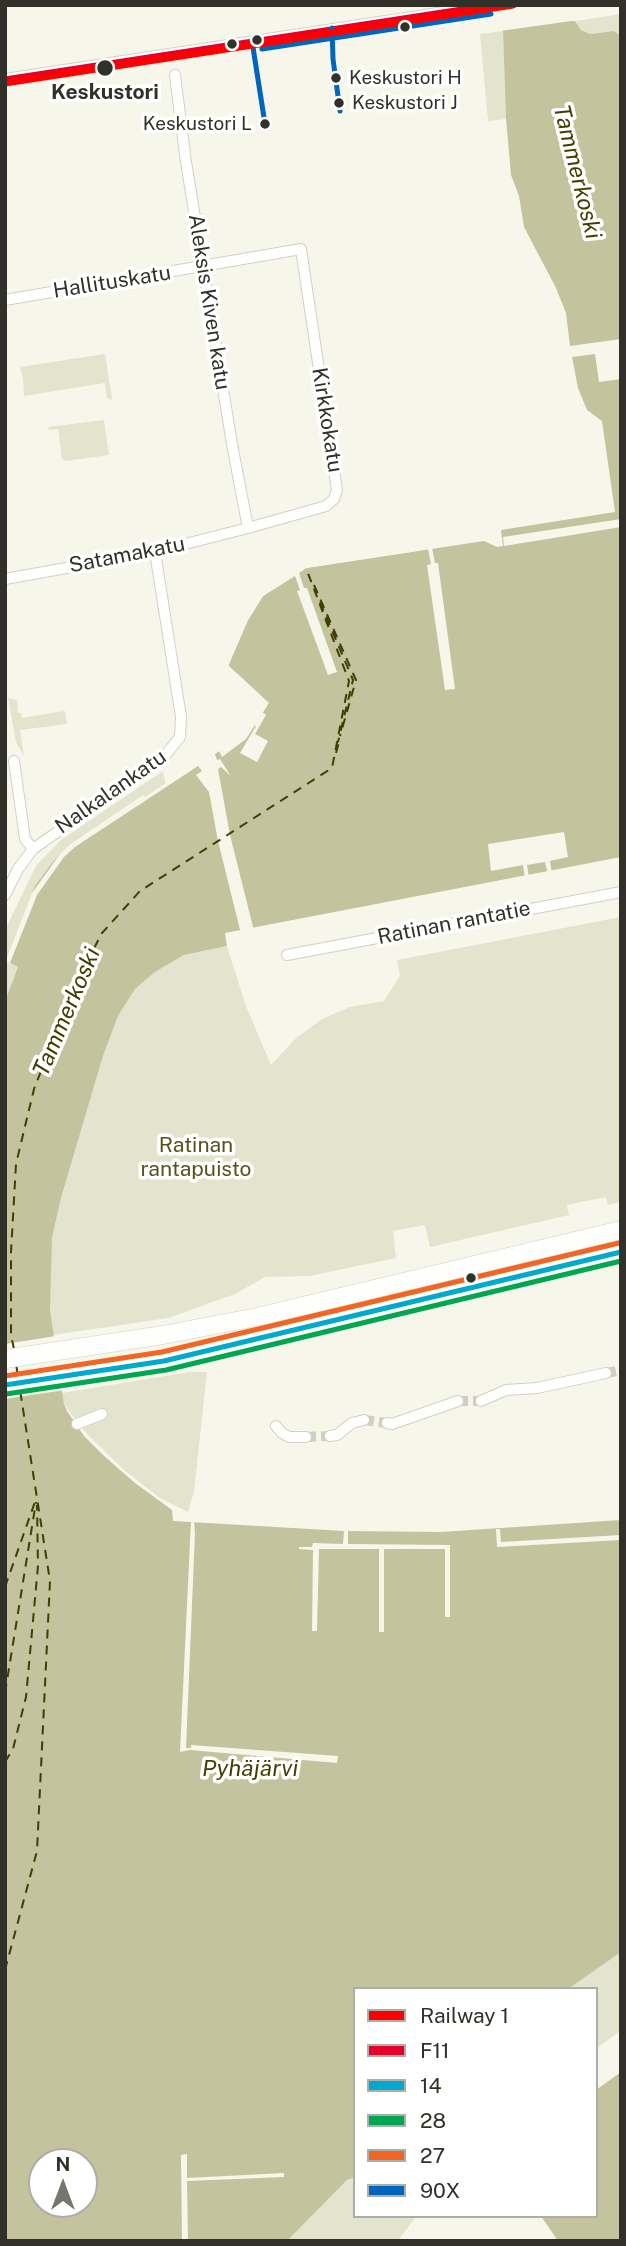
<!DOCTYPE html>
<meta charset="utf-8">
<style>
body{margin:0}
#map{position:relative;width:626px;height:2246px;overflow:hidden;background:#f6f7ea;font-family:"Public Sans",sans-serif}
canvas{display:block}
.frame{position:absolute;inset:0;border:7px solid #313129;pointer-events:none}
.legend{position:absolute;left:353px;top:1987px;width:245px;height:231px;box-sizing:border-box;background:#fff;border:2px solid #adada9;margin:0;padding:9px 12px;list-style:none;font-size:21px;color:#313129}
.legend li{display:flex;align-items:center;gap:14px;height:35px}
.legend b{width:35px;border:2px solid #adada9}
.north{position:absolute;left:28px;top:2148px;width:70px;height:70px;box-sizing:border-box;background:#fff;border:2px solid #adada9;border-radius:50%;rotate:0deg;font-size:19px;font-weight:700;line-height:28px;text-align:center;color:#313129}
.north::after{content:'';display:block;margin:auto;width:24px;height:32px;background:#76766d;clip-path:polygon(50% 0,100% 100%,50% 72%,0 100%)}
</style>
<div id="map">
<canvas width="626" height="2246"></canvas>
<div class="frame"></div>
<ul class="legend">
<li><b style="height:9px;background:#f00"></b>Railway 1</li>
<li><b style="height:9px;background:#e4002b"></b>F11</li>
<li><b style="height:9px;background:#00a9ce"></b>14</li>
<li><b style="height:9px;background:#00a651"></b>28</li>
<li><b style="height:9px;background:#f26522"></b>27</li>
<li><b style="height:9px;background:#0065bd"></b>90X</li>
</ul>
<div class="north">N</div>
</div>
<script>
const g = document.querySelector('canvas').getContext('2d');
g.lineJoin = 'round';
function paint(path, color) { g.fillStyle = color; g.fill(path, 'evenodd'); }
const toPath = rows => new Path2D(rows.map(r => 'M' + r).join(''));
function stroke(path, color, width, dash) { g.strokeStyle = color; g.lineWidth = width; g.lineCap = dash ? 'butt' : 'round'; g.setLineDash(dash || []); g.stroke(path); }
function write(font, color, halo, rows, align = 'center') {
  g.font = font + ' "Public Sans",sans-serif'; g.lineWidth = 7; g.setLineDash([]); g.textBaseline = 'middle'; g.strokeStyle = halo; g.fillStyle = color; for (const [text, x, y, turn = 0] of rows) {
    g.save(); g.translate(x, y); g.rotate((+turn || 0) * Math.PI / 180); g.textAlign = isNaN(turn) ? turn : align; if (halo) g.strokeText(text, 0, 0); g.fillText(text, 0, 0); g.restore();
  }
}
paint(toPath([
 [621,14,621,36,614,31,590,34,581,30,575,21],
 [503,31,506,119,488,121,480,34],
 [105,354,112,400,107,398,105,383,24,396,23,378,20,367],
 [104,420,109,455,66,461,62,459,58,429,49,430,48,427],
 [8,698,17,700,18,713,21,713,22,718,65,711,67,724,20,730,24,756,16,742],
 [163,771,166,788,144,802,18,967,5,1001,5,930,36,866,61,840],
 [621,917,621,1202,608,1205,606,1197,567,1205,569,1215,430,1247,425,1225,393,1231,396,1258,309,1276,265,1277,235,1294,168,1318,53,1335,50,1310,50,1265,52,1238,61,1198,103,1056,118,1016,135,989,155,972,184,955,227,946,246,1006,271,1065,295,1039,322,1019,350,1007,384,1001,400,976,397,960],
 [190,1372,207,1372,194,1492,188,1512,160,1498,124,1470,84,1431,64,1404,62,1393],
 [621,1952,621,2030,596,2049,596,1989,568,1989],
 [355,2177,355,2216,416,2216,400,2238,397,2241,287,2241,347,2180]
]), '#e3e4cd');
paint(toPath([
 [499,5,575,21,581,30,590,34,614,31,621,36,621,339,570,346,566,313,556,288,524,227,519,196,511,175,506,119,503,31],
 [595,354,599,382,621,379,621,857,225,933,227,946,184,955,155,972,135,989,118,1016,103,1056,61,1198,52,1238,50,1310,64,1404,67,1411,84,1436,104,1456,135,1483,172,1510,173,1521,344,1531,441,1532,621,1520,621,1952,568,1989,355,1989,355,2177,347,2180,287,2241,5,2241,5,1001,18,967,5,960,35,886,52,863,69,845,141,797,144,801,219,751,222,757,246,739,269,703,228,665,248,620,263,596,306,568,484,541,497,547,503,546,501,530,615,512,602,421,587,410,578,388,572,357],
 [42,2162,84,2162,84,2204,42,2204],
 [621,2072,621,2241,558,2241,541,2216,596,2216,596,2090]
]), '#c3c39d');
paint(toPath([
 [496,5,576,5,579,20,500,31],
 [621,519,621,527,504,546,503,537],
 [432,548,435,563,438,563,455,689,445,690,427,565,431,564,428,549],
 [406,549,417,551,306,568,299,573,304,588,307,588,337,672,328,675,297,591,300,590,295,576,263,596,248,620,227,669,225,667,234,642,261,593,305,565],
 [262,712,266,715,255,734,268,741,257,762,240,753,256,726,254,725],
 [218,748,219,751,215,754,217,760,220,759,231,776,221,767,218,769,230,835,254,931,241,934,218,841,209,792,196,775,202,771,198,766,75,847,64,857,37,895,10,963,5,961,32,893,60,854,69,845,143,795,145,797],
 [564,832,568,857,550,861,552,874,548,874,545,862,527,865,529,878,525,879,523,865,491,871,488,844],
 [56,1336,65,1390,5,1399,5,1344],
 [191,1521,194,1521,195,1533,186,1748,191,1748,191,1745,338,1756,337,1763,190,1750,180,1752],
 [496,1529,500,1529,501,1542,621,1535,621,1540,497,1547],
 [344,1531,348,1531,348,1544,450,1545,450,1617,445,1617,445,1549,384,1549,384,1632,379,1632,379,1549,319,1549,317,1631,312,1631,313,1550,299,1549,299,1547,312,1547,313,1543,343,1544],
 [187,2154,187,2178,284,2173,284,2177,187,2181,188,2241,182,2241,181,2155]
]), '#f6f7ea');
stroke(toPath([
 [314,585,356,680,340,736],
 [320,602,353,680,338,742],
 [336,753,339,742],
 [14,1349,11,1335,11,1252,16,1164,34,1089,75,985,102,933,140,891,332,768,349,681,306,568],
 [16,1364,18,1376],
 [5,1587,36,1499],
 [5,1693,36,1502],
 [5,1762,13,1749,26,1697,38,1566,37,1505],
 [5,1970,37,1851,50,1581,20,1390]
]), '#413f00', 2, [9, 7]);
stroke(toPath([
 [606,1373,621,1370],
 [458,1401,481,1401],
 [364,1420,387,1423],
 [306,1437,330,1436]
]), '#cfcfc3', 10, [10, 5]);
const street = toPath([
 [175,75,186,162,232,444,248,528],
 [5,79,490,5],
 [5,300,301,249,337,490,334,499,326,506,248,528,150,553,5,579],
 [14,761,25,839,33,849],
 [5,895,18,869,33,849,163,758,180,737,181,717,155,552],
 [287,955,621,892],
 [481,1401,506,1390,537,1388,606,1373],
 [387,1423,392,1424,458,1401],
 [77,1424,102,1414],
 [276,1426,282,1433,289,1437,306,1437],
 [330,1436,337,1435,352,1423,364,1420]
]);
const primary = toPath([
 [5,1359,163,1335,257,1317,621,1230],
 [5,1385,164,1361,621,1252]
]);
stroke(street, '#d1d1c7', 12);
stroke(primary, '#d1d1c7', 19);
stroke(street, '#fefefc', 10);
stroke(primary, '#fefefc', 18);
stroke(toPath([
 [5,79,488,5]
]), '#e4002b', 5);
stroke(toPath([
 [5,1385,164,1361,621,1252]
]), '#00a9ce', 5);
stroke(toPath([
 [6,1394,166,1370,621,1261]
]), '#00a651', 5);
stroke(toPath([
 [5,1376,162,1352,619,1243]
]), '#f26522', 5);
stroke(toPath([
 [332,28,333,59,340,111],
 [252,41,265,124],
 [262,49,491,14]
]), '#0065bd', 5);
stroke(toPath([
 [5,83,513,5]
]), '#f00', 7);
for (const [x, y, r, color] of [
 [405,27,6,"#313129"],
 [257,40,6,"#313129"],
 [232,44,6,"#313129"],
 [105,68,9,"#313129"],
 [336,78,6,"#313129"],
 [339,103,6,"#313129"],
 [265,124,6,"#313129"],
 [471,1278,6,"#313129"]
]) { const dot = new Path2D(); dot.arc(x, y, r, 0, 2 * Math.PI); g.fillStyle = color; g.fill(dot); stroke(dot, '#fff', 2.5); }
write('19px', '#313129', '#fff', [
 ["Keskustori H",349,78],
 ["Keskustori J",352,103],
 ["Keskustori L",252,124,"right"]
], 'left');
write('bold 21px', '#313129', '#fff', [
 ["Keskustori",105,93]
]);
write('21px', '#313129', '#fff', [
 ["Hallituskatu",112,282,-9],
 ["Aleksis Kiven katu",209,302,81],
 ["Kirkkokatu",327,420,81],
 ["Satamakatu",127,555,-11],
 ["Nalkalankatu",111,792,-35],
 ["Ratinan rantatie",454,923,-11]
]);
write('21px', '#55541b', '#fff', [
 ["Ratinan",196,1146],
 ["rantapuisto",196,1170]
]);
write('italic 23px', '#413f00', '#fff', [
 ["Tammerkoski",577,172,76],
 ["Tammerkoski",67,1012,-67],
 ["Pyhäjärvi",250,1769]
]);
</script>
